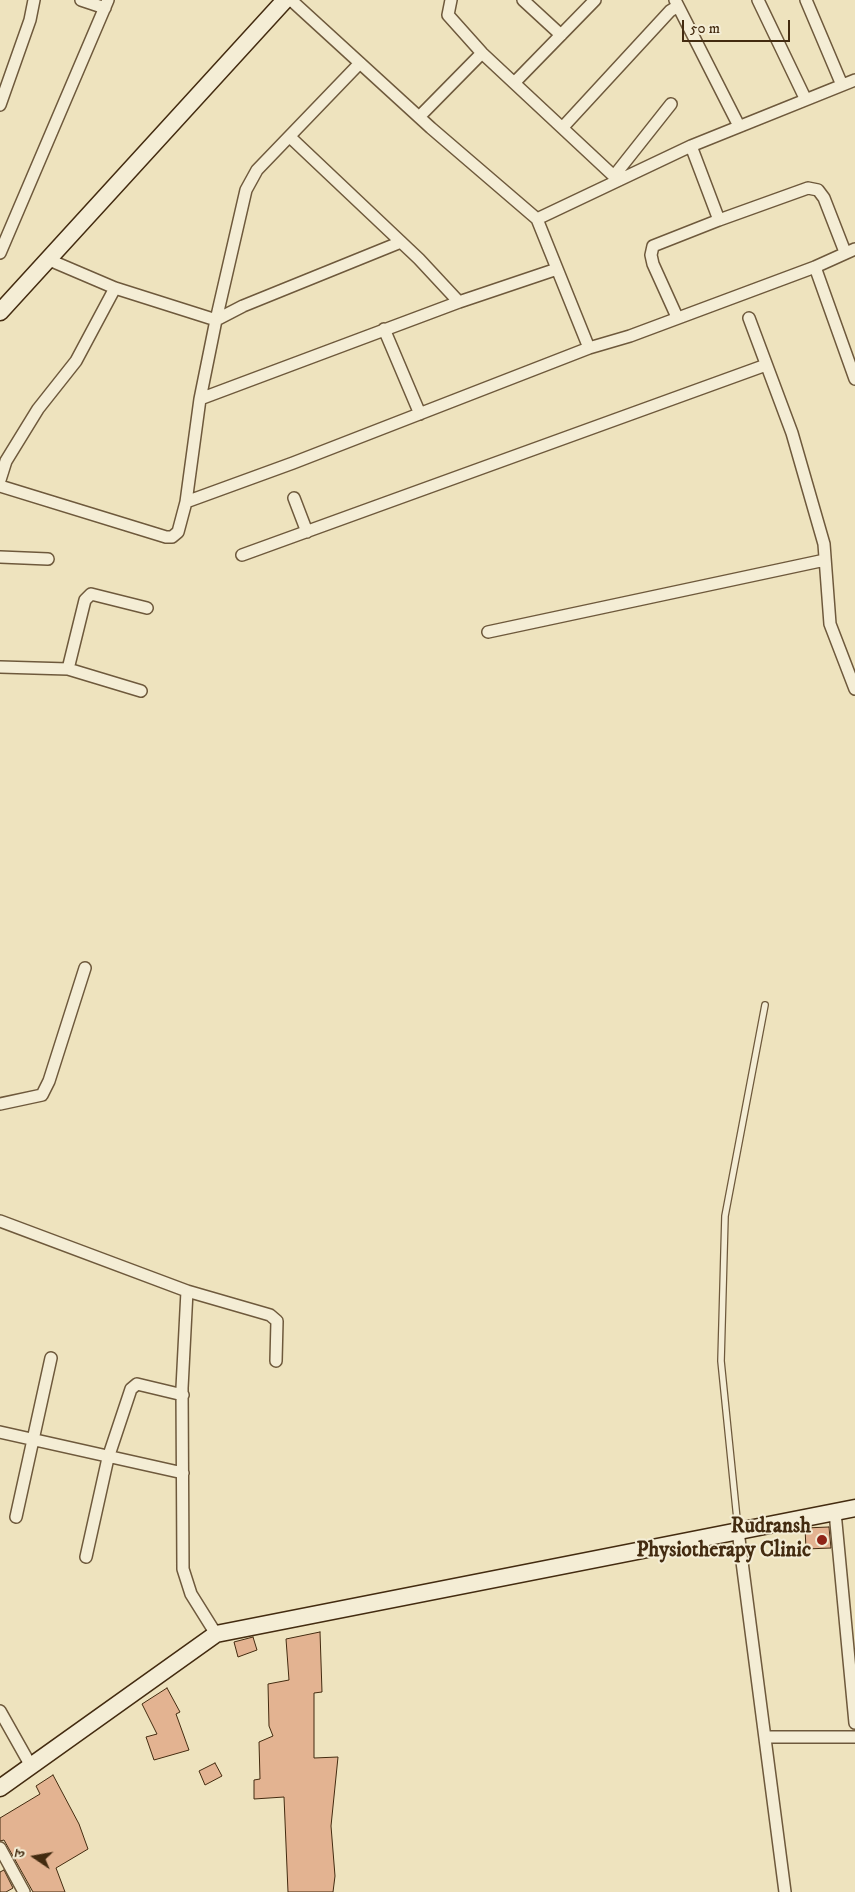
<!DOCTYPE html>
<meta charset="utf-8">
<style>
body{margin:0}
#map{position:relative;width:855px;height:1892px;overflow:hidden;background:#eee3be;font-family:"IM FELL DW Pica","Noto Serif Devanagari",serif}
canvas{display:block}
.north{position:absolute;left:10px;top:1832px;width:50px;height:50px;-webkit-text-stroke:4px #f4edd5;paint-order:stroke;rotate:282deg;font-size:14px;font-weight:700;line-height:20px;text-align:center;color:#432b10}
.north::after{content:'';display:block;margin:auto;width:18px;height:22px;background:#432b10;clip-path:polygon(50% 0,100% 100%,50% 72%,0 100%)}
.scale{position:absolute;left:682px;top:20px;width:108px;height:22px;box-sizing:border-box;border:2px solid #432b10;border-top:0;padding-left:6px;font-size:15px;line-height:18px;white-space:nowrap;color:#432b10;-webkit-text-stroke:4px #f4edd5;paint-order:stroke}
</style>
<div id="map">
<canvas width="855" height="1892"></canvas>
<div class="north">उ</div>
<div class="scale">50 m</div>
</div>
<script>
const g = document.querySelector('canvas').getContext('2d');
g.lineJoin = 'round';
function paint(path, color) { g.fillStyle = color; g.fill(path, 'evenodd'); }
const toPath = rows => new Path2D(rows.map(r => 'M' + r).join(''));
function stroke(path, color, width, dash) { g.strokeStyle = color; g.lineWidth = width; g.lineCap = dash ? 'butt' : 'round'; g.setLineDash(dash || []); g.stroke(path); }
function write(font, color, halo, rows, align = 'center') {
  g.font = font + ' "IM FELL DW Pica",serif'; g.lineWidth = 4; g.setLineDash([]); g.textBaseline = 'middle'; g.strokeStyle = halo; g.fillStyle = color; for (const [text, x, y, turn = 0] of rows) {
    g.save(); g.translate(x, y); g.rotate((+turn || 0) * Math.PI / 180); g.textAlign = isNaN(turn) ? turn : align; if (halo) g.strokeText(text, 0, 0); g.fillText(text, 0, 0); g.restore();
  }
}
const building = toPath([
 [829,1527,831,1548,806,1549,805,1528,829,1527],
 [320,1632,322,1692,314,1693,314,1758,338,1757,331,1826,335,1876,333,1892,288,1892,284,1797,254,1799,254,1780,260,1779,259,1742,273,1736,269,1726,268,1684,289,1680,286,1639,320,1632],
 [253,1637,257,1650,238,1657,234,1642,253,1637],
 [167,1688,180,1712,176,1714,189,1750,154,1760,146,1737,157,1734,142,1704,167,1688],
 [215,1763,222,1776,205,1785,199,1771,215,1763],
 [53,1775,79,1824,88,1849,56,1868,65,1892,33,1892,4,1840,0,1841,0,1818,40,1794,36,1786,53,1775],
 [4,1870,13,1888,6,1892,0,1892,0,1872,4,1870]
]);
paint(building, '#e3b391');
stroke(building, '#432b10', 1);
const lane = toPath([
 [738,1529,721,1361,725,1216,765,1005]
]);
const street = toPath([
 [81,0,105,8],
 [291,0,431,128,537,219,589,348],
 [451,0,448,15,482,53,618,180],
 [523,0,561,35],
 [675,0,739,126],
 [758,0,805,98],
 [806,0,842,85],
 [515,82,595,0],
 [0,105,30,20,34,0],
 [419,117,482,53],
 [563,127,670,11,678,6],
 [290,137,419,259,459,302],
 [691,146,719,220],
 [614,176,671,104],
 [537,219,691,146,855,80],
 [0,253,108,0],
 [47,259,115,288,216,320,243,306,401,242],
 [815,267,855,379],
 [677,317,653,264,651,255,653,246,719,220,808,188,818,190,824,198,845,252],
 [749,318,792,433,824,544,830,624,855,689],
 [384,329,420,414],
 [200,399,459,302,557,269],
 [0,480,6,461,38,409,76,361,115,288],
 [0,486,166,537,172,537,178,532,186,502,200,399,216,320,246,190,257,170,360,63],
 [294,498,307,532],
 [186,502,293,463,589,348,630,336,815,267,855,249],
 [242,555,766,365],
 [0,557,48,559],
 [488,632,825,560],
 [0,667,68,669,141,691],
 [68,669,85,600,91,594,147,608],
 [0,1104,42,1095,49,1081,85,968],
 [0,1221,187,1291,182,1388,183,1569,191,1594,216,1634],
 [187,1291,270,1315,277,1321,276,1361],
 [0,1432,183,1473],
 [835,1512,855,1723],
 [16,1517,51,1358],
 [738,1531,785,1892],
 [86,1557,108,1458,131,1389,137,1384,183,1395],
 [0,1711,31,1766],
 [765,1737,855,1737],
 [0,1848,24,1892]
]);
const secondary = toPath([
 [0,312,285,0],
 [0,1788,216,1634,855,1508]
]);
stroke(lane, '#6e593c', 8);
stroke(street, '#6e593c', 14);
stroke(secondary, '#432b10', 19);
stroke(lane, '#f4edd5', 5.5);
stroke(street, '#f4edd5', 11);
stroke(secondary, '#f4edd5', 16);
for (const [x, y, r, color] of [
 [822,1540,6,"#8f2418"]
]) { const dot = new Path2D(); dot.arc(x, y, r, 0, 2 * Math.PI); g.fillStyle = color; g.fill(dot); stroke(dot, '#f4edd5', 2); }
write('bold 21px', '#432b10', '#f4edd5', [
 ["Rudransh",811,1528],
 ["Physiotherapy Clinic",811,1552]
], 'right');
</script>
